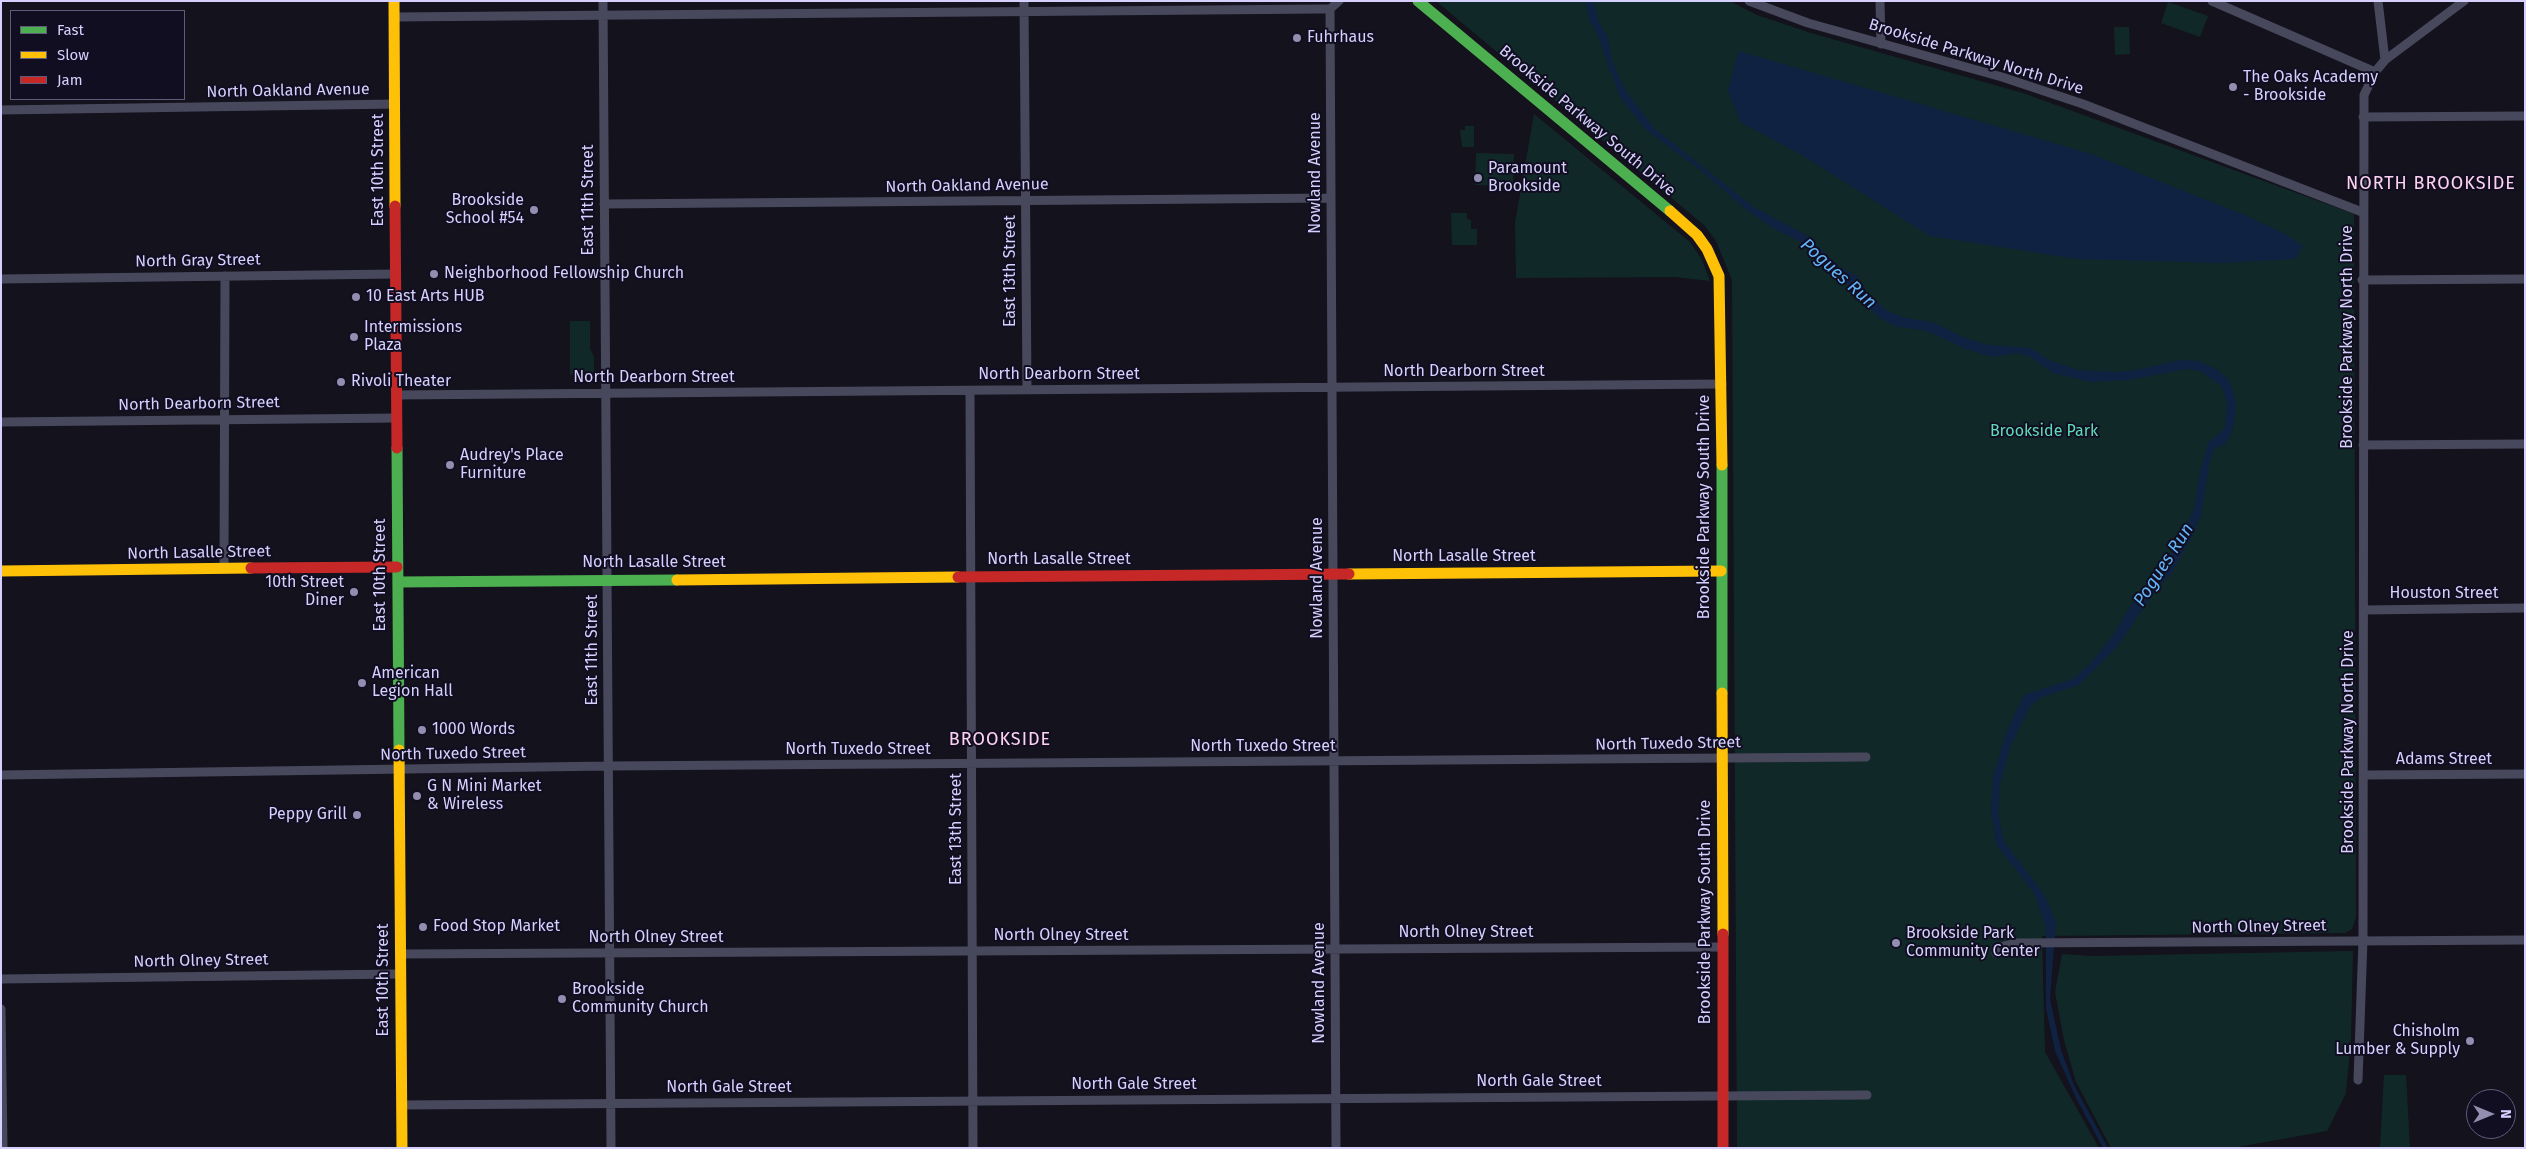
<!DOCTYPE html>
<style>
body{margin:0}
#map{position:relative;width:2526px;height:1149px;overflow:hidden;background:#14121d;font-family:"Fira Sans",sans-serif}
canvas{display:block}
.frame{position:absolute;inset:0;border:2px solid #d5d0fd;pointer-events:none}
.legend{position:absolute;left:10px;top:10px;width:175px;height:90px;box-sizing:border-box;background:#110e21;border:1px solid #5f5c79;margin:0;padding:6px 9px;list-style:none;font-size:15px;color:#d5d0fd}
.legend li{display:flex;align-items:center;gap:10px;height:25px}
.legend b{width:25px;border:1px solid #5f5c79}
.north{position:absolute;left:2466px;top:1089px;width:50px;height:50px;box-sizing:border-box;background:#110e21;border:1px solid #5f5c79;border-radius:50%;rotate:90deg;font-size:14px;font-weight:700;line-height:20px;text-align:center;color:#d5d0fd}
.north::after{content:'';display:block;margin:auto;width:18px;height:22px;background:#918eaf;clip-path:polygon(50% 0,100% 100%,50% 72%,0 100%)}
</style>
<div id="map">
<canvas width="2526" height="1149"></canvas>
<div class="frame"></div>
<ul class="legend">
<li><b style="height:6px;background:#4caf50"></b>Fast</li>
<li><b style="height:6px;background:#ffc107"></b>Slow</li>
<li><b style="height:6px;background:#c62828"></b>Jam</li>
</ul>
<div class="north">N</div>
</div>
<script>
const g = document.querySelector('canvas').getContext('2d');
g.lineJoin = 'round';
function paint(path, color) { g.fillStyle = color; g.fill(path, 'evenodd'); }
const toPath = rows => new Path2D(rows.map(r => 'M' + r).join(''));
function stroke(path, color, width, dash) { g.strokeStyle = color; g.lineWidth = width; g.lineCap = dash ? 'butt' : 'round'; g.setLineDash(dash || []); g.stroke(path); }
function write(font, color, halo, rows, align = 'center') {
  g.font = font + ' "Fira Sans",sans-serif'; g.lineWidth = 4; g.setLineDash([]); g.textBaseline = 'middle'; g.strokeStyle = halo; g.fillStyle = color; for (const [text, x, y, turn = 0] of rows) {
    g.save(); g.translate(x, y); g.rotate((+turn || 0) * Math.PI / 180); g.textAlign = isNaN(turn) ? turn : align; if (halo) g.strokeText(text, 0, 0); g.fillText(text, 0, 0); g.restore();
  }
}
paint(toPath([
 [1436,1,1730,1,1757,15,1811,33,2026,94,2354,214,2356,917,2352,929,2345,933,2042,936,2045,1052,2099,1148,1737,1148,1732,280,1716,241,1705,226],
 [2168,2,2208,16,2200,37,2161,23],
 [2114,27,2129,27,2130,54,2115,55],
 [1534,114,1690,242,1702,260,1710,281,1675,277,1516,278,1515,223],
 [1465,126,1474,126,1474,147,1462,147,1460,130,1465,130],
 [1476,153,1514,154,1513,186,1475,185],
 [1451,213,1467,213,1467,219,1471,220,1471,229,1477,229,1477,245,1452,245],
 [570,321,590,321,590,348,594,357,594,375,570,375],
 [2353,951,2351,1038,2346,1093,2327,1131,2232,1148,2111,1148,2076,1082,2064,1040,2055,992,2062,954,2092,956],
 [2384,1075,2406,1075,2410,1148,2380,1148]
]), '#112828');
paint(toPath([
 [1586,1,1592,1,1594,4,1599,23,1608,38,1612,61,1625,90,1654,128,1752,206,1806,235,1840,267,1857,276,1868,293,1887,311,1906,318,1932,322,1965,338,1988,345,2031,348,2049,360,2078,370,2118,372,2137,370,2180,360,2199,361,2218,370,2228,379,2234,393,2236,409,2232,432,2225,444,2215,448,2210,459,2201,516,2190,541,2171,574,2154,592,2118,646,2079,685,2042,697,2031,705,2011,745,2000,784,1998,814,2004,842,2044,894,2056,922,2050,999,2061,1050,2074,1085,2108,1148,2103,1148,2076,1098,2055,1051,2046,1008,2046,929,2034,893,1996,844,1991,810,1993,777,2007,730,2024,695,2073,679,2090,664,2113,635,2130,606,2155,577,2180,538,2194,509,2199,477,2208,443,2225,428,2227,404,2222,387,2201,371,2187,369,2129,380,2090,382,2053,373,2029,356,2017,353,1992,357,1966,349,1927,331,1894,326,1877,316,1850,287,1833,274,1799,241,1778,231,1749,212,1703,172,1644,128,1620,97,1596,31,1589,20],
 [1739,51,2091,154,2242,214,2283,233,2303,246,2296,259,2221,263,2077,259,1930,236,1803,156,1740,122,1728,90]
]), '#0f2241');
stroke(toPath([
 [603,1,611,1148],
 [1024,1,1027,390],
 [1749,1,1808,23,2002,77,2083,104,2362,212],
 [1880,1,1881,44],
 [2212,1,2375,72],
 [2378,1,2385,60],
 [1330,9,1336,1148],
 [394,17,1322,9,1330,9,1339,1],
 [1,110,395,104],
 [2363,117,2525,116],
 [604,204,1331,198],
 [1,279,396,274],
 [2362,280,2525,279],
 [970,391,973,1148],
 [396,395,1722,384],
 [1,422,397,418],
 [2363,445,2525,444],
 [224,569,225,276],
 [2364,610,2525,608],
 [1,775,608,766,1866,757],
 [2364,775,2525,774],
 [1996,953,2004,946,2016,943,2525,940],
 [400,954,1723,947],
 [1,979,400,974],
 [1,1009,3,1148],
 [2358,1080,2363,940,2364,95,2375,72,2385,60,2464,1],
 [401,1105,1867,1095]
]), '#48485d', 9);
stroke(toPath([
 [1418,1,1670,211],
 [397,448,399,750],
 [1722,465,1722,693],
 [398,582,677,580]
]), '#4caf50', 11);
stroke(toPath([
 [394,1,395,206],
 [1670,211,1697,235,1707,249,1719,276,1722,465],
 [1,571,251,568],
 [1349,574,1721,571],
 [677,580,958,577],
 [1722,693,1723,934],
 [399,750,402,1148]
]), '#ffc107', 11);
stroke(toPath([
 [395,206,397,448],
 [251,568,397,567],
 [958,577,1349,574],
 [1723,934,1723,1148]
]), '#c62828', 11);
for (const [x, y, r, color] of [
 [1297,38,5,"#918eaf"],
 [2233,87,5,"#918eaf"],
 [1478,178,5,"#918eaf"],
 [534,210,5,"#918eaf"],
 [434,274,5,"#918eaf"],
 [356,297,5,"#918eaf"],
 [354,337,5,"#918eaf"],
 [341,382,5,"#918eaf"],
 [450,465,5,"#918eaf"],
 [354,592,5,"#918eaf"],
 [362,683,5,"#918eaf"],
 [422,730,5,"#918eaf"],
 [417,796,5,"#918eaf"],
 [357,815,5,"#918eaf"],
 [423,927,5,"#918eaf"],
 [1896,943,5,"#918eaf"],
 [562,999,5,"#918eaf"],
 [2470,1041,5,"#918eaf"]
]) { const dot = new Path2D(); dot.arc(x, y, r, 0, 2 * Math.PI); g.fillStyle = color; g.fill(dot); stroke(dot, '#110e21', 2); }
write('16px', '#d5d0fd', '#110e21', [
 ["Fuhrhaus",1307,38],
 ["The Oaks Academy",2243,78],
 ["- Brookside",2243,96],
 ["Paramount",1488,169],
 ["Brookside",1488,187],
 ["Brookside",524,201,"right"],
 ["School #54",524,219,"right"],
 ["Neighborhood Fellowship Church",444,274],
 ["10 East Arts HUB",366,297],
 ["Intermissions",364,328],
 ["Plaza",364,346],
 ["Rivoli Theater",351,382],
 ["Audrey's Place",460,456],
 ["Furniture",460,474],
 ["10th Street",344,583,"right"],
 ["Diner",344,601,"right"],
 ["American",372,674],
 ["Legion Hall",372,692],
 ["1000 Words",432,730],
 ["G N Mini Market",427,787],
 ["& Wireless",427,805],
 ["Peppy Grill",347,815,"right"],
 ["Food Stop Market",433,927],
 ["Brookside Park",1906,934],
 ["Community Center",1906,952],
 ["Brookside",572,990],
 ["Community Church",572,1008],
 ["Chisholm",2460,1032,"right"],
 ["Lumber & Supply",2460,1050,"right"]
], 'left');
write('16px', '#d5d0fd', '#110e21', [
 ["Brookside Parkway North Drive",1976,57,17],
 ["North Oakland Avenue",288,91,-1],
 ["Brookside Parkway South Drive",1587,121,40],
 ["East 10th Street",379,170,-90],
 ["Nowland Avenue",1316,173,-90],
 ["North Oakland Avenue",967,186,-1],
 ["East 11th Street",589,200,-90],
 ["North Gray Street",198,261,-1],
 ["East 13th Street",1011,271,-90],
 ["Brookside Parkway North Drive",2348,337,-90],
 ["North Dearborn Street",1464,372],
 ["North Dearborn Street",1059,375],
 ["North Dearborn Street",654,378],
 ["North Dearborn Street",199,404,-1],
 ["Brookside Parkway South Drive",1705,507,-90],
 ["North Lasalle Street",199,553,-1],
 ["North Lasalle Street",1464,557],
 ["North Lasalle Street",1059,560],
 ["North Lasalle Street",654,563],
 ["East 10th Street",381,575,-90],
 ["Nowland Avenue",1318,578,-90],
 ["Houston Street",2444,594],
 ["East 11th Street",593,650,-90],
 ["Brookside Parkway North Drive",2349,742,-90],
 ["North Tuxedo Street",1668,744,-1],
 ["North Tuxedo Street",1263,747],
 ["North Tuxedo Street",858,750],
 ["North Tuxedo Street",453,754,-1],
 ["Adams Street",2444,760],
 ["East 13th Street",957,829,-90],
 ["Brookside Parkway South Drive",1706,912,-90],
 ["North Olney Street",2259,927,-1],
 ["North Olney Street",1466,933],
 ["North Olney Street",1061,936],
 ["North Olney Street",656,938],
 ["North Olney Street",201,961,-1],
 ["East 10th Street",384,980,-90],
 ["Nowland Avenue",1320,983,-90],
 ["North Gale Street",1539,1082],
 ["North Gale Street",1134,1085],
 ["North Gale Street",729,1088]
]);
write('16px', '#5fdabb', '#110e21', [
 ["Brookside Park",2044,432]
]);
g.letterSpacing = '1px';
write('18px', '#fdd2ee', '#110e21', [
 ["NORTH BROOKSIDE",2431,184],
 ["BROOKSIDE",1000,740]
]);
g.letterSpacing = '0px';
write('italic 18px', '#62b4f9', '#110e21', [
 ["Pogues Run",1838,274,42],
 ["Pogues Run",2164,565,-57]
]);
</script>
